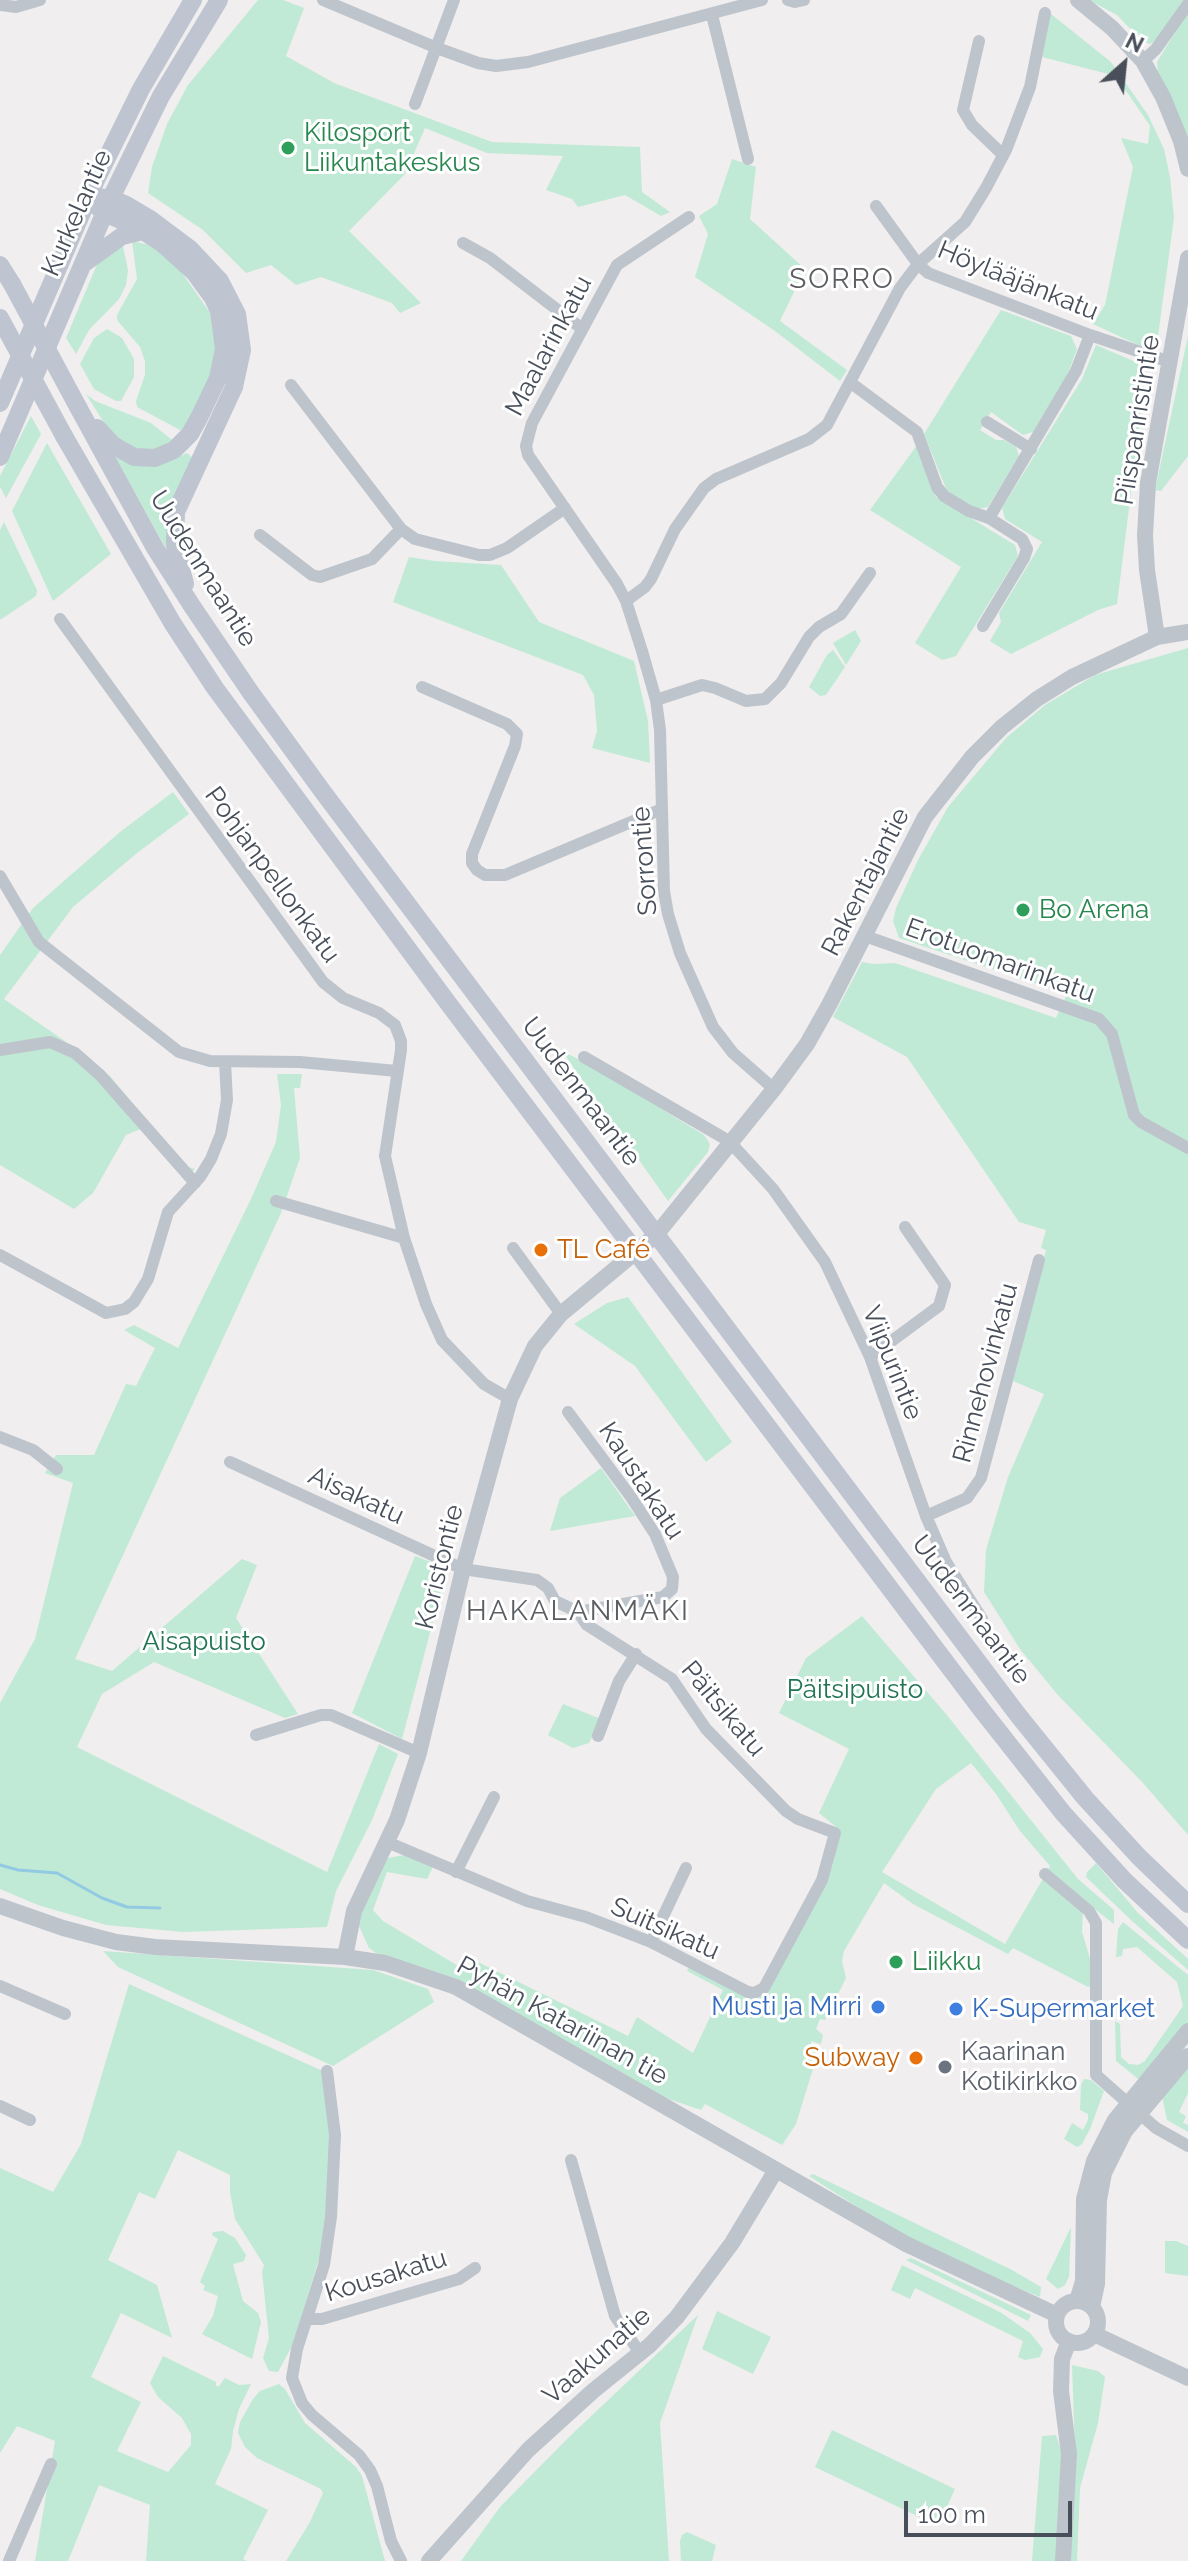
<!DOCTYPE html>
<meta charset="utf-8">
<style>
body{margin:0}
#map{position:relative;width:1188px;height:2561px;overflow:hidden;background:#f0eeee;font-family:Raleway,sans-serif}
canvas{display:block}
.north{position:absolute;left:1084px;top:24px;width:80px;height:80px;-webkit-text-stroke:6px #fff;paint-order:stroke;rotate:27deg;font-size:22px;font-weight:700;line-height:32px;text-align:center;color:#484f5a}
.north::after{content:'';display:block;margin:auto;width:28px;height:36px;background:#484f5a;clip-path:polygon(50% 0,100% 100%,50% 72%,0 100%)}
.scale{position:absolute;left:904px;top:2501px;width:168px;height:36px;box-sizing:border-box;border:4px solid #484f5a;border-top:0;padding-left:10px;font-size:24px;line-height:28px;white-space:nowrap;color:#484f5a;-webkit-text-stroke:6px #fff;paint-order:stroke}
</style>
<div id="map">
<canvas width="1188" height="2561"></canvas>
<div class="north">N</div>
<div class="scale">100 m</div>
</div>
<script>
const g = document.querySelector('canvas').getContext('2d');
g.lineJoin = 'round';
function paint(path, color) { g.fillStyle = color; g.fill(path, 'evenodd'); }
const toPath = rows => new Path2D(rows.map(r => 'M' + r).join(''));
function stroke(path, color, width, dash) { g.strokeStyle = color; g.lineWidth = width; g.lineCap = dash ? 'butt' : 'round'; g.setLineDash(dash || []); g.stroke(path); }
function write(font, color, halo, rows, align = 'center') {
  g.font = font + ' Raleway,sans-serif'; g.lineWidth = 6; g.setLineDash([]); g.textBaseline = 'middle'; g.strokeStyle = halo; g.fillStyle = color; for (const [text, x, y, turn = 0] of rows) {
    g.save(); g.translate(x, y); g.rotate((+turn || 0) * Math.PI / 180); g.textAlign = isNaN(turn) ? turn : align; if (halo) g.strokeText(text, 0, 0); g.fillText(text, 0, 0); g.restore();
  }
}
paint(toPath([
 [258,0,283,0,304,8,286,56,334,83,492,142,640,147,642,192,670,212,661,216,625,195,578,207,572,199,546,190,563,156,487,153,425,128,405,174,349,231,421,303,400,313,392,303,321,277,296,285,271,265,246,273,203,230,148,193,152,167,167,124,188,85],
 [1089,0,1184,0,1156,41,1150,44,1142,41,1117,15],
 [1188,11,1188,144,1158,76,1157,62],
 [1051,14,1111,62,1148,115,1164,149,1170,177,1174,218,1158,336,1151,351,1093,324,1105,305,1133,167,1121,138,1148,144,1150,126,1116,76,1042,57,1049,16],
 [732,159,756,167,750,219,805,269,780,321,847,370,840,381,775,331,695,277,708,234,699,216,717,204],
 [132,241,154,246,173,260,213,317,219,336,208,385,182,431,137,407,136,401,145,375,145,361,140,347,117,320,117,315,137,279],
 [122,242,128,270,126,285,119,299,89,330,76,354,66,338,98,262],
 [1001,310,1071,336,1077,349,1067,376,1033,432,1023,435,991,412,980,430,996,440,1004,440,1016,447,1019,456,988,507,977,509,947,491,924,434],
 [107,329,122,338,134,359,134,377,121,401,116,401,94,389,80,364,94,338],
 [1188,336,1188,456,1161,491,1155,490],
 [1096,345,1138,363,1146,373,1117,604,1098,610,1011,654,990,641,1001,622,999,613,1042,542,1005,519,1002,508,1082,379],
 [86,394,95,401,151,423,177,444,169,448,136,451,111,434],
 [31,416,41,434,6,498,0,487,0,476],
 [47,443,111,554,53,601,12,511],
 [917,445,936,497,1015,545,1018,556,956,656,942,660,915,643,961,567,870,510],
 [113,453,172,460,187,453,195,460,168,552],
 [4,522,37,590,36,596,0,620,0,530],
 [409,557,434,561,501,565,539,622,634,661,648,721,650,763,592,748,597,731,594,695,583,675,393,602],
 [855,630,861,641,846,665,833,643],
 [1188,648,1188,1835,1143,1783,1057,1694,1020,1649,984,1592,986,1550,1008,1477,1044,1394,1013,1381,1046,1250,1041,1248,1046,1230,1019,1222,907,1057,833,1017,862,962,873,964,895,963,1056,1018,1067,994,899,938,893,921,896,908,918,860,948,807,1006,738,1045,705,1095,675],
 [833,650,845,667,826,695,820,696,809,687,827,655],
 [173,792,189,814,137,853,73,907,4,999,85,1055,110,1076,185,1166,195,1169,185,1179,143,1128,126,1135,93,1193,74,1209,0,1165,0,955,33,908,120,832],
 [562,1051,588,1064,704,1135,710,1144,708,1152,668,1201],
 [277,1074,302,1074,300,1088,294,1088,300,1158,281,1213,75,1659,112,1671,242,1559,257,1565,236,1618,298,1714,285,1718,154,1662,102,1694,77,1747,327,1872,379,1744,398,1754,372,1820,336,1891,327,1927,184,1932,106,1925,38,1905,0,1889,0,1703,35,1639,73,1483,45,1473,56,1455,94,1455,126,1384,136,1386,155,1348,124,1330,134,1325,178,1348,251,1199,276,1142,281,1105],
 [628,1297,732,1442,706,1462,635,1366,574,1324,607,1303],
 [601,1468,635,1516,550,1531,560,1498],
 [415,1556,447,1568,402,1739,352,1713],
 [862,1616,946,1714,1078,1879,1114,1910,1114,1924,1047,1872,1050,1866,1020,1831,996,1794,971,1763,936,1789,882,1872,1005,1944,1044,1877,1083,1909,1082,1932,1092,1965,1092,1986,1088,1987,1013,1948,1008,1954,913,1904,884,1883,844,1951,842,1961,846,1978,825,2020,820,2019,816,2029,823,2035,821,2044,811,2041,811,2045,819,2049,796,2124,782,2145,705,2104,701,2110,660,2096,462,1982,439,1973,376,1953,369,1948,359,1926,360,1915,381,1863,388,1858,404,1855,432,1867,432,1869,427,1879,387,1872,373,1910,383,1921,470,1973,476,1961,628,2036,637,2017,693,2053,723,1990,687,1971,690,1965,755,1997,818,1897,832,1866,840,1830,819,1813,849,1749,779,1713,806,1658],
 [563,1704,601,1719,589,1743,573,1748,548,1735],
 [1096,1863,1138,1913,1188,1959,1188,1970,1132,1921,1086,1877,1087,1872],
 [1123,1922,1188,1975,1188,2026,1142,2082,1116,2061,1115,2021,1120,2024,1121,2057,1129,2064,1138,2065,1145,2061,1183,2006,1177,1982,1137,1947,1123,1949,1122,1956,1116,1957,1118,1929],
 [103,1951,373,1970,428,1989,434,2002,333,2066,118,1967],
 [129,1984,325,2072,331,2127,327,2222,318,2262,293,2344,278,2372,269,2371,263,2358,269,2338,262,2272,264,2265,235,2219,230,2192,230,2175,178,2150,155,2199,139,2192,108,2260,157,2285,172,2338,121,2313,91,2377,141,2402,117,2451,168,2472,191,2445,191,2434,182,2418,158,2397,150,2383,163,2356,216,2382,216,2386,219,2386,225,2378,239,2385,251,2384,239,2409,233,2431,231,2449,215,2484,268,2510,243,2559,247,2561,146,2561,150,2505,99,2485,68,2561,35,2561,55,2441,17,2426,0,2453,0,2168,53,2192,81,2144],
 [1188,2062,1188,2093,1179,2112,1186,2116,1183,2123,1188,2125,1188,2132,1167,2120,1162,2096],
 [1084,2079,1091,2080,1104,2091,1090,2129,1082,2144,1077,2147,1064,2139,1072,2123,1083,2130,1088,2120,1088,2114,1080,2110,1081,2085],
 [813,2174,1012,2270,1041,2287,1040,2297,963,2265,895,2231,809,2176],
 [1071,2227,1069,2277,1065,2285,1058,2289,1046,2279],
 [223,2231,235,2238,246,2255,244,2261,233,2264,243,2301,258,2313,261,2322,252,2359,202,2334,213,2316,218,2296,203,2290,205,2286,200,2282,218,2239,212,2235,213,2232],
 [1165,2241,1176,2241,1188,2246,1188,2276,1165,2273],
 [911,2258,1031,2315,1028,2321,906,2260],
 [902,2265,1000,2312,1030,2333,1043,2349,1040,2357,1025,2360,1018,2357,1023,2341,915,2288,910,2299,891,2290],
 [717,2311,771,2337,753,2374,702,2349],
 [698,2315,660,2423,669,2561,461,2561,500,2507,568,2438],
 [1072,2365,1098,2371,1105,2377,1098,2423,1080,2488,1077,2561,1068,2561,1075,2450],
 [279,2384,285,2389,305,2423,356,2467,362,2476,385,2561,286,2561,310,2522,323,2493,321,2489,257,2458,245,2447,238,2433,240,2422,253,2399,260,2391],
 [832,2430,955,2489,938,2526,815,2467],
 [1056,2435,1062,2453,1057,2561,1032,2561,1042,2436],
 [687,2532,716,2545,712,2561,681,2561,680,2541,682,2535]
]), '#c0ead5');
stroke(toPath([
 [0,1865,18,1870,57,1873,102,1898,127,1907,160,1908]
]), '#92c9e3', 3);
stroke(toPath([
 [323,0,437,48,478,63,496,66,528,62,762,0],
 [788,0,795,2,804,0],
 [0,5,16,7,40,0],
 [712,15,748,159],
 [979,41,963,110,972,125,1003,155],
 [1143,61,1156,49,1188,4],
 [415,104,454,0],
 [876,206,918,264,928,273,1090,335,1170,362],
 [689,217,617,265,532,423,526,446,528,455,617,584,626,601,642,651,656,700,660,730,664,891,668,914,680,953,713,1027,733,1053,774,1089],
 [463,243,490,258,581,328],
 [851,383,917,432,937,487,944,496,969,511,989,518],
 [291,385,401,529,415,539,479,555,490,555,507,548,565,508],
 [987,422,1031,449],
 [260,535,312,575,320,577,372,559,401,529],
 [626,601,645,587,651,579,675,529,704,488,716,479,809,439,827,425,900,288,918,264,965,222,986,188,1006,150,1030,87,1045,13],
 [60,619,323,982,343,998,379,1013,395,1025,401,1041,401,1050,385,1156,404,1238,426,1304,442,1340,484,1384,510,1399],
 [983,626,1024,558,1027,549,1022,539,989,518,1076,371,1090,335],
 [422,687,507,724,517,734,515,746,472,854,472,863,477,870,485,875,505,875,662,809],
 [656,700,702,685,715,688,746,701,765,699,781,683,809,637,819,627,841,614,870,573],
 [0,876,39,942,179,1052,210,1061,300,1062,397,1071],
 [865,936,1099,1019,1112,1034,1134,1115,1141,1122,1188,1148],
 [0,1050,50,1042,75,1053,100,1075,195,1183],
 [584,1057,729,1141,773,1189,825,1262,870,1357,926,1516,946,1562,982,1619],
 [276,1201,404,1238],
 [513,1248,561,1314],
 [0,1255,106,1313,125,1309,134,1302,148,1279,168,1212,200,1177,211,1159,221,1134,227,1100,225,1062],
 [870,1357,939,1306,945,1285,905,1227],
 [0,1437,33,1450,57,1469],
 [230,1462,463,1569,537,1580,548,1588,555,1601,578,1612,663,1597,672,1589,673,1577,655,1534,631,1497,568,1412],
 [926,1516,967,1498,981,1478,1039,1260],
 [256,1735,321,1715,331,1715,419,1753],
 [598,1736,619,1681,636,1654],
 [387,1842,527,1901,586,1917,651,1942,748,1992,754,1993,764,1988,822,1880,835,1833,798,1819,786,1811,706,1729,672,1679,587,1625,578,1612],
 [456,1872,494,1797],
 [1045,1874,1089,1911,1096,1923,1096,2075,1156,2128,1188,2146],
 [651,1942,686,1868],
 [0,1986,65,2014],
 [327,2071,335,2135,331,2217,324,2265,297,2349,292,2378,302,2403,312,2415,359,2455,370,2470,377,2486,391,2541,401,2561],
 [0,2106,30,2120],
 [571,2160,615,2316,640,2353],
 [307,2319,322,2319,459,2279,475,2268],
 [9,2561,51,2464]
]), '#bec4cc', 12);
stroke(toPath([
 [1078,0,1112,28,1143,61,1163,97,1181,141,1188,169],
 [1157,637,1147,570,1145,535,1148,483,1188,258],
 [0,1906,63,1928,116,1942,155,1947,345,1957,385,1963,456,1987,906,2244,1057,2315],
 [345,1957,354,1911,397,1820,419,1753,463,1569,510,1399,535,1346,561,1314,656,1235,774,1089,807,1044,829,1005,925,817,972,757,1002,727,1037,699,1072,677,1157,637,1188,632],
 [1077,2301,1083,2281,1084,2199,1094,2161,1115,2120,1188,2031],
 '1056 2322a21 21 0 1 1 42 0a21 21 0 1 1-42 0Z',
 [1092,2307,1097,2284,1099,2200,1104,2173,1125,2131,1188,2056],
 [1094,2334,1188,2378],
 [429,2561,528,2450,593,2391,650,2345,677,2317,732,2243,776,2170],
 [1063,2561,1069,2454,1061,2391,1062,2359,1069,2341]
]), '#bec4cc', 16);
stroke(toPath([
 [88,197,111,198,128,206,150,219,190,249,220,281,237,314,242,350,234,387,176,512,175,545,185,584],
 [96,205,104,213,137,227,163,244,194,272,213,298,219,311,224,349,218,378,199,418,190,434,174,450,155,458,134,457,113,445,97,428],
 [83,264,122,236,143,231],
 [0,265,12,284],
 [0,403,96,180,141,89,193,0],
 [78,407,155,548,192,606,251,693,323,792,1018,1715,1085,1798,1139,1857,1188,1904],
 [64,436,173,624,215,688,448,1003,981,1709,1063,1813,1124,1880,1188,1940],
 [0,457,111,198,161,96,219,0]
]), '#bec4d0', 18);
stroke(toPath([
 [12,284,78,407],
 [0,318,64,436]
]), '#bec4d0', 18);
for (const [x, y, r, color] of [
 [288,148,8,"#2e9e5b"],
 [1023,910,8,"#2e9e5b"],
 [541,1250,8,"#e8710a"],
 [896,1962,8,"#2e9e5b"],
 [878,2007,8,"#3f7fe0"],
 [956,2009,8,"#3f7fe0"],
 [916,2058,8,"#e8710a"],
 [945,2067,8,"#6b7280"]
]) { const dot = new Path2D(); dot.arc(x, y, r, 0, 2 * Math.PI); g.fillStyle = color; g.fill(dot); stroke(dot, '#fff', 3); }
write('26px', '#27864d', '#fff', [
 ["Kilosport",304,133],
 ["Liikuntakeskus",304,163],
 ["Bo Arena",1039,910],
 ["Liikku",912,1962]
], 'left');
write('26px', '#484f5a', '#fff', [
 ["Kurkelantie",77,213,-66],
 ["Höylääjänkatu",1018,281,22],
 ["Maalarinkatu",549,346,-62],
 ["Piispanristintie",1138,420,-81],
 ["Uudenmaantie",203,569,58],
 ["Sorrontie",645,861,-94],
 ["Pohjanpellonkatu",272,875,54],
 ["Rakentajantie",866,882,-63],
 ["Erotuomarinkatu",1000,961,20],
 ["Uudenmaantie",581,1092,53],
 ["Viipurintie",892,1363,68],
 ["Rinnehovinkatu",986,1373,-75],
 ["Kaustakatu",641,1481,57],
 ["Aisakatu",356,1496,25],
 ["Koristontie",440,1567,-76],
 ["Uudenmaantie",971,1610,53],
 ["Päitsikatu",723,1709,50],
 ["Suitsikatu",665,1929,24],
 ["Pyhän Katariinan tie",562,2021,29],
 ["Kousakatu",386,2276,-17],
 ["Vaakunatie",597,2356,-41]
]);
write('26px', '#c56008', '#fff', [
 ["TL Café",557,1250],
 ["Subway",900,2058,"right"]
], 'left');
write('26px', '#207453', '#fff', [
 ["Aisapuisto",204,1642],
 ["Päitsipuisto",855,1690]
]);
write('26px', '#366cbe', '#fff', [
 ["Musti ja Mirri",862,2007],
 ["K-Supermarket",972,2009,"left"]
], 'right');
write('26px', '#5b616d', '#fff', [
 ["Kaarinan",961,2052],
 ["Kotikirkko",961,2082]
], 'left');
g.letterSpacing = '2px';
write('28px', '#5b5e62', '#fff', [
 ["SORRO",842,280],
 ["HAKALANMÄKI",578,1612]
]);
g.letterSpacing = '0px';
</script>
